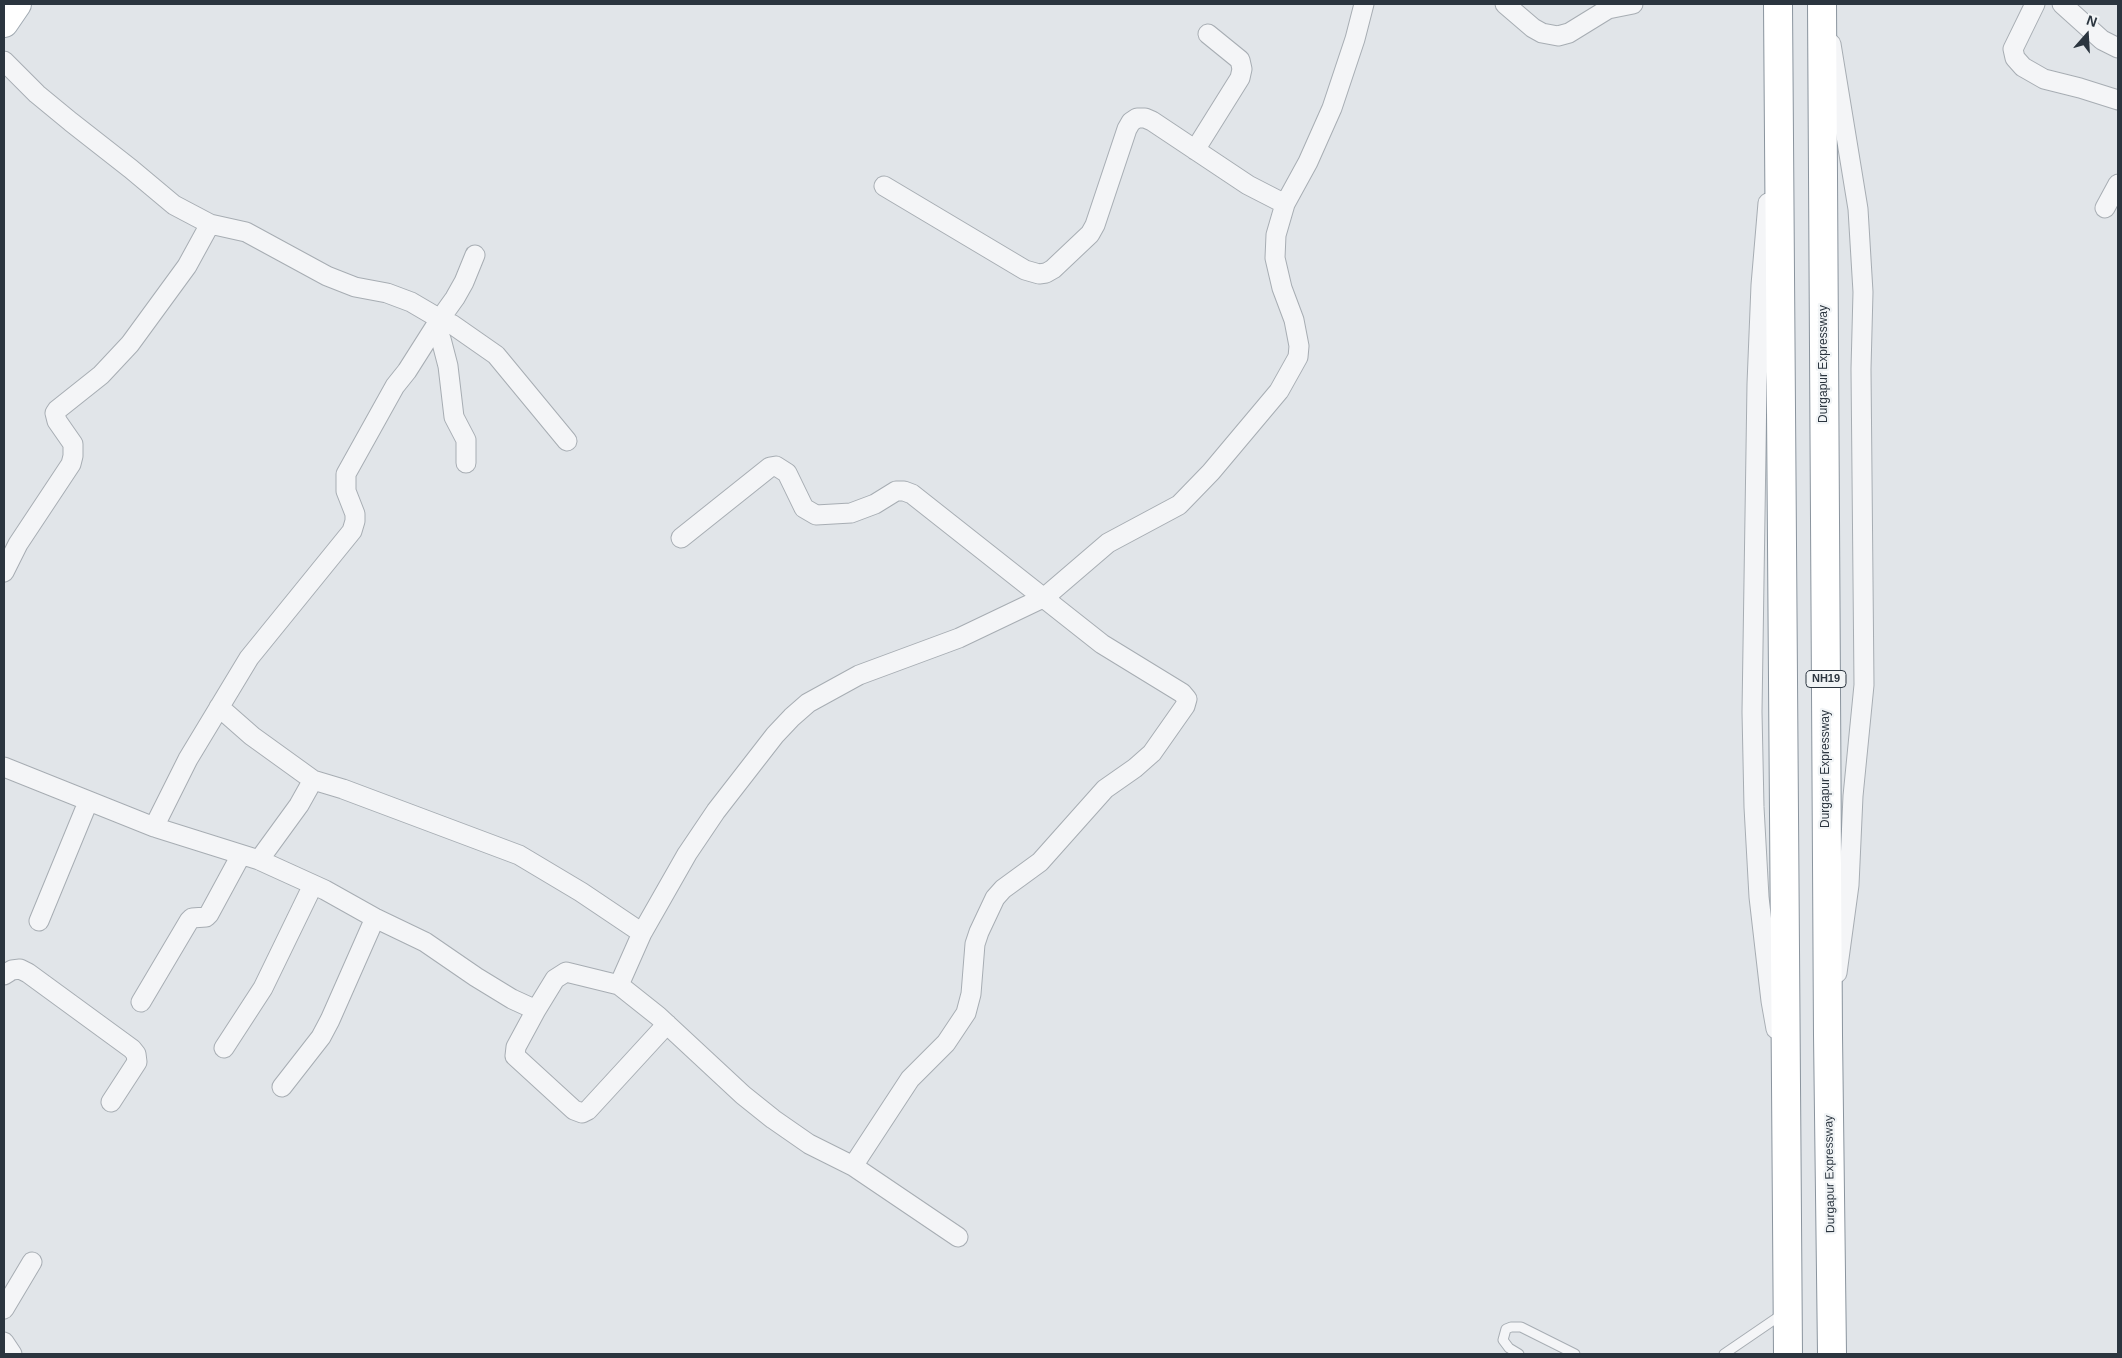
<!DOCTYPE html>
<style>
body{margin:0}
#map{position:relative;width:2122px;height:1358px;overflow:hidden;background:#e1e5e9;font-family:Arial,sans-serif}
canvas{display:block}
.frame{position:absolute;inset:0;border:5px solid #2b353f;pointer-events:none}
.north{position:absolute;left:2062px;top:10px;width:50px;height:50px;-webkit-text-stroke:4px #f1f4f6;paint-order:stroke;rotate:19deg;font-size:14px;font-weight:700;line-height:20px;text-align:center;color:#2b353f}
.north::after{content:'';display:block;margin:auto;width:18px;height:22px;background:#2b353f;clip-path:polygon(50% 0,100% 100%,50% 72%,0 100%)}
</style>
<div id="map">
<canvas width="2122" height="1358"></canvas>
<div class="frame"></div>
<div class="north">N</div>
</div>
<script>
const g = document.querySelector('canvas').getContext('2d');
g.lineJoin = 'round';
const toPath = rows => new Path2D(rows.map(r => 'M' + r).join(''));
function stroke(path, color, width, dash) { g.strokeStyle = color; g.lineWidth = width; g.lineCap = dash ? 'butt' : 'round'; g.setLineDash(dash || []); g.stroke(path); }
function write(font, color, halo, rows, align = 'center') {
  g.font = font + ' Arial,sans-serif'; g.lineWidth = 4.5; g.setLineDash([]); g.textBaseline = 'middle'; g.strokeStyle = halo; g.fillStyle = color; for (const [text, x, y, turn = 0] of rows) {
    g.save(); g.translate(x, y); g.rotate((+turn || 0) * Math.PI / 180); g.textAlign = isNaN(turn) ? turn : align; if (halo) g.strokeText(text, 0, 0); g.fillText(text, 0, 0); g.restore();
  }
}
const service = toPath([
 [1519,1354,1509,1348,1503,1340,1506,1329,1511,1327,1521,1327,1575,1354],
 [1724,1354,1784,1313]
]);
const minor = toPath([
 [1505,4,1533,28,1542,33,1558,36,1569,33,1608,9,1633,4],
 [2035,4,2013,49,2015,58,2023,67,2044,79,2080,88,2118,100],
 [2062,4,2102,40,2118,48],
 [1831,44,1858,209,1863,292,1861,369,1864,685,1853,796,1849,885,1837,973],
 [4,61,37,94,71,122,131,169,174,205,210,224,246,232,327,276,355,287,387,293,411,302,440,319,407,371,395,386,346,474,346,491,355,514,355,521,352,531,249,658,188,759,154,827],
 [1195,150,1240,78,1242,69,1240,60,1208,34],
 [884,186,1025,270,1039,274,1046,273,1053,269,1090,234,1095,225,1127,129,1131,122,1137,118,1145,118,1152,121,1248,185,1285,204],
 [1768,203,1761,285,1757,384,1752,712,1754,807,1759,897,1771,1001,1776,1029],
 [2105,208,2118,184],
 [475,255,464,282,455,298,440,319,453,325,496,355,567,441],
 [435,327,441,339,448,366,454,417,466,440,466,463],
 [681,538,770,467,776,466,787,473,804,508,816,515,851,513,875,504,896,491,904,491,912,494,1102,644,1182,693,1187,699,1185,706,1152,753,1135,768,1105,789,1040,862,1003,889,995,898,979,932,975,944,971,994,966,1013,946,1043,910,1079,853,1166],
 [4,572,18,544,71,464,73,456,73,444,57,421,55,413,57,410,101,375,130,344,187,266,210,224],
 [219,707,252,736,313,780,343,789,519,855,581,892,642,933,687,854,716,811,775,735,792,717,808,703,859,675,959,638,1045,597,1108,543,1179,505,1211,472,1279,391,1298,357,1299,346,1294,320,1282,288,1275,258,1276,235,1285,204,1308,162,1332,108,1355,39,1364,4],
 [4,767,154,827,259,860,325,890,375,918,425,942,476,977,512,999,536,1010,555,979,566,972,619,985],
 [259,860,299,805,313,780],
 [39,921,88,802],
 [642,933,619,985,658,1016,743,1095,773,1119,809,1144,853,1166,958,1237],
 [4,975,12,970,20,969,28,973,132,1049,136,1054,137,1062,111,1102],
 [141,1002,189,921,192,918,206,917,209,914,241,855],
 [536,1010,516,1047,515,1056,574,1110,582,1113,588,1110,667,1024],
 [224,1048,263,988,313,885],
 [282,1087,321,1037,330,1020,375,918],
 [4,1309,32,1262],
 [4,1342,12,1354]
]);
const primary = toPath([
 [4,23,17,4]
]);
const trunk = toPath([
 [1778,4,1788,1354],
 [1822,4,1828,1035,1832,1354]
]);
stroke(service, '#a7adb3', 11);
stroke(minor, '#a7adb3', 21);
stroke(primary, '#a2abb3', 30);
stroke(trunk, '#8a949e', 30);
stroke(service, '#f4f5f7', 9);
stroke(minor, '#f4f5f7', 19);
stroke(primary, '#fff', 28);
stroke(trunk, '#fff', 28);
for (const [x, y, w] of [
 [1826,679,40]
]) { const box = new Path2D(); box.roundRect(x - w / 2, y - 8.5, w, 17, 4); g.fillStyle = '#f1f4f6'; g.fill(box); stroke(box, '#2b353f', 1); }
write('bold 11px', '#2b353f', null, [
 ["NH19",1826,679]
]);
write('12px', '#2b353f', '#f1f4f6', [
 ["Durgapur Expressway",1824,364,-90],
 ["Durgapur Expressway",1826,769,-90],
 ["Durgapur Expressway",1830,1174,-91]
]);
</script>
